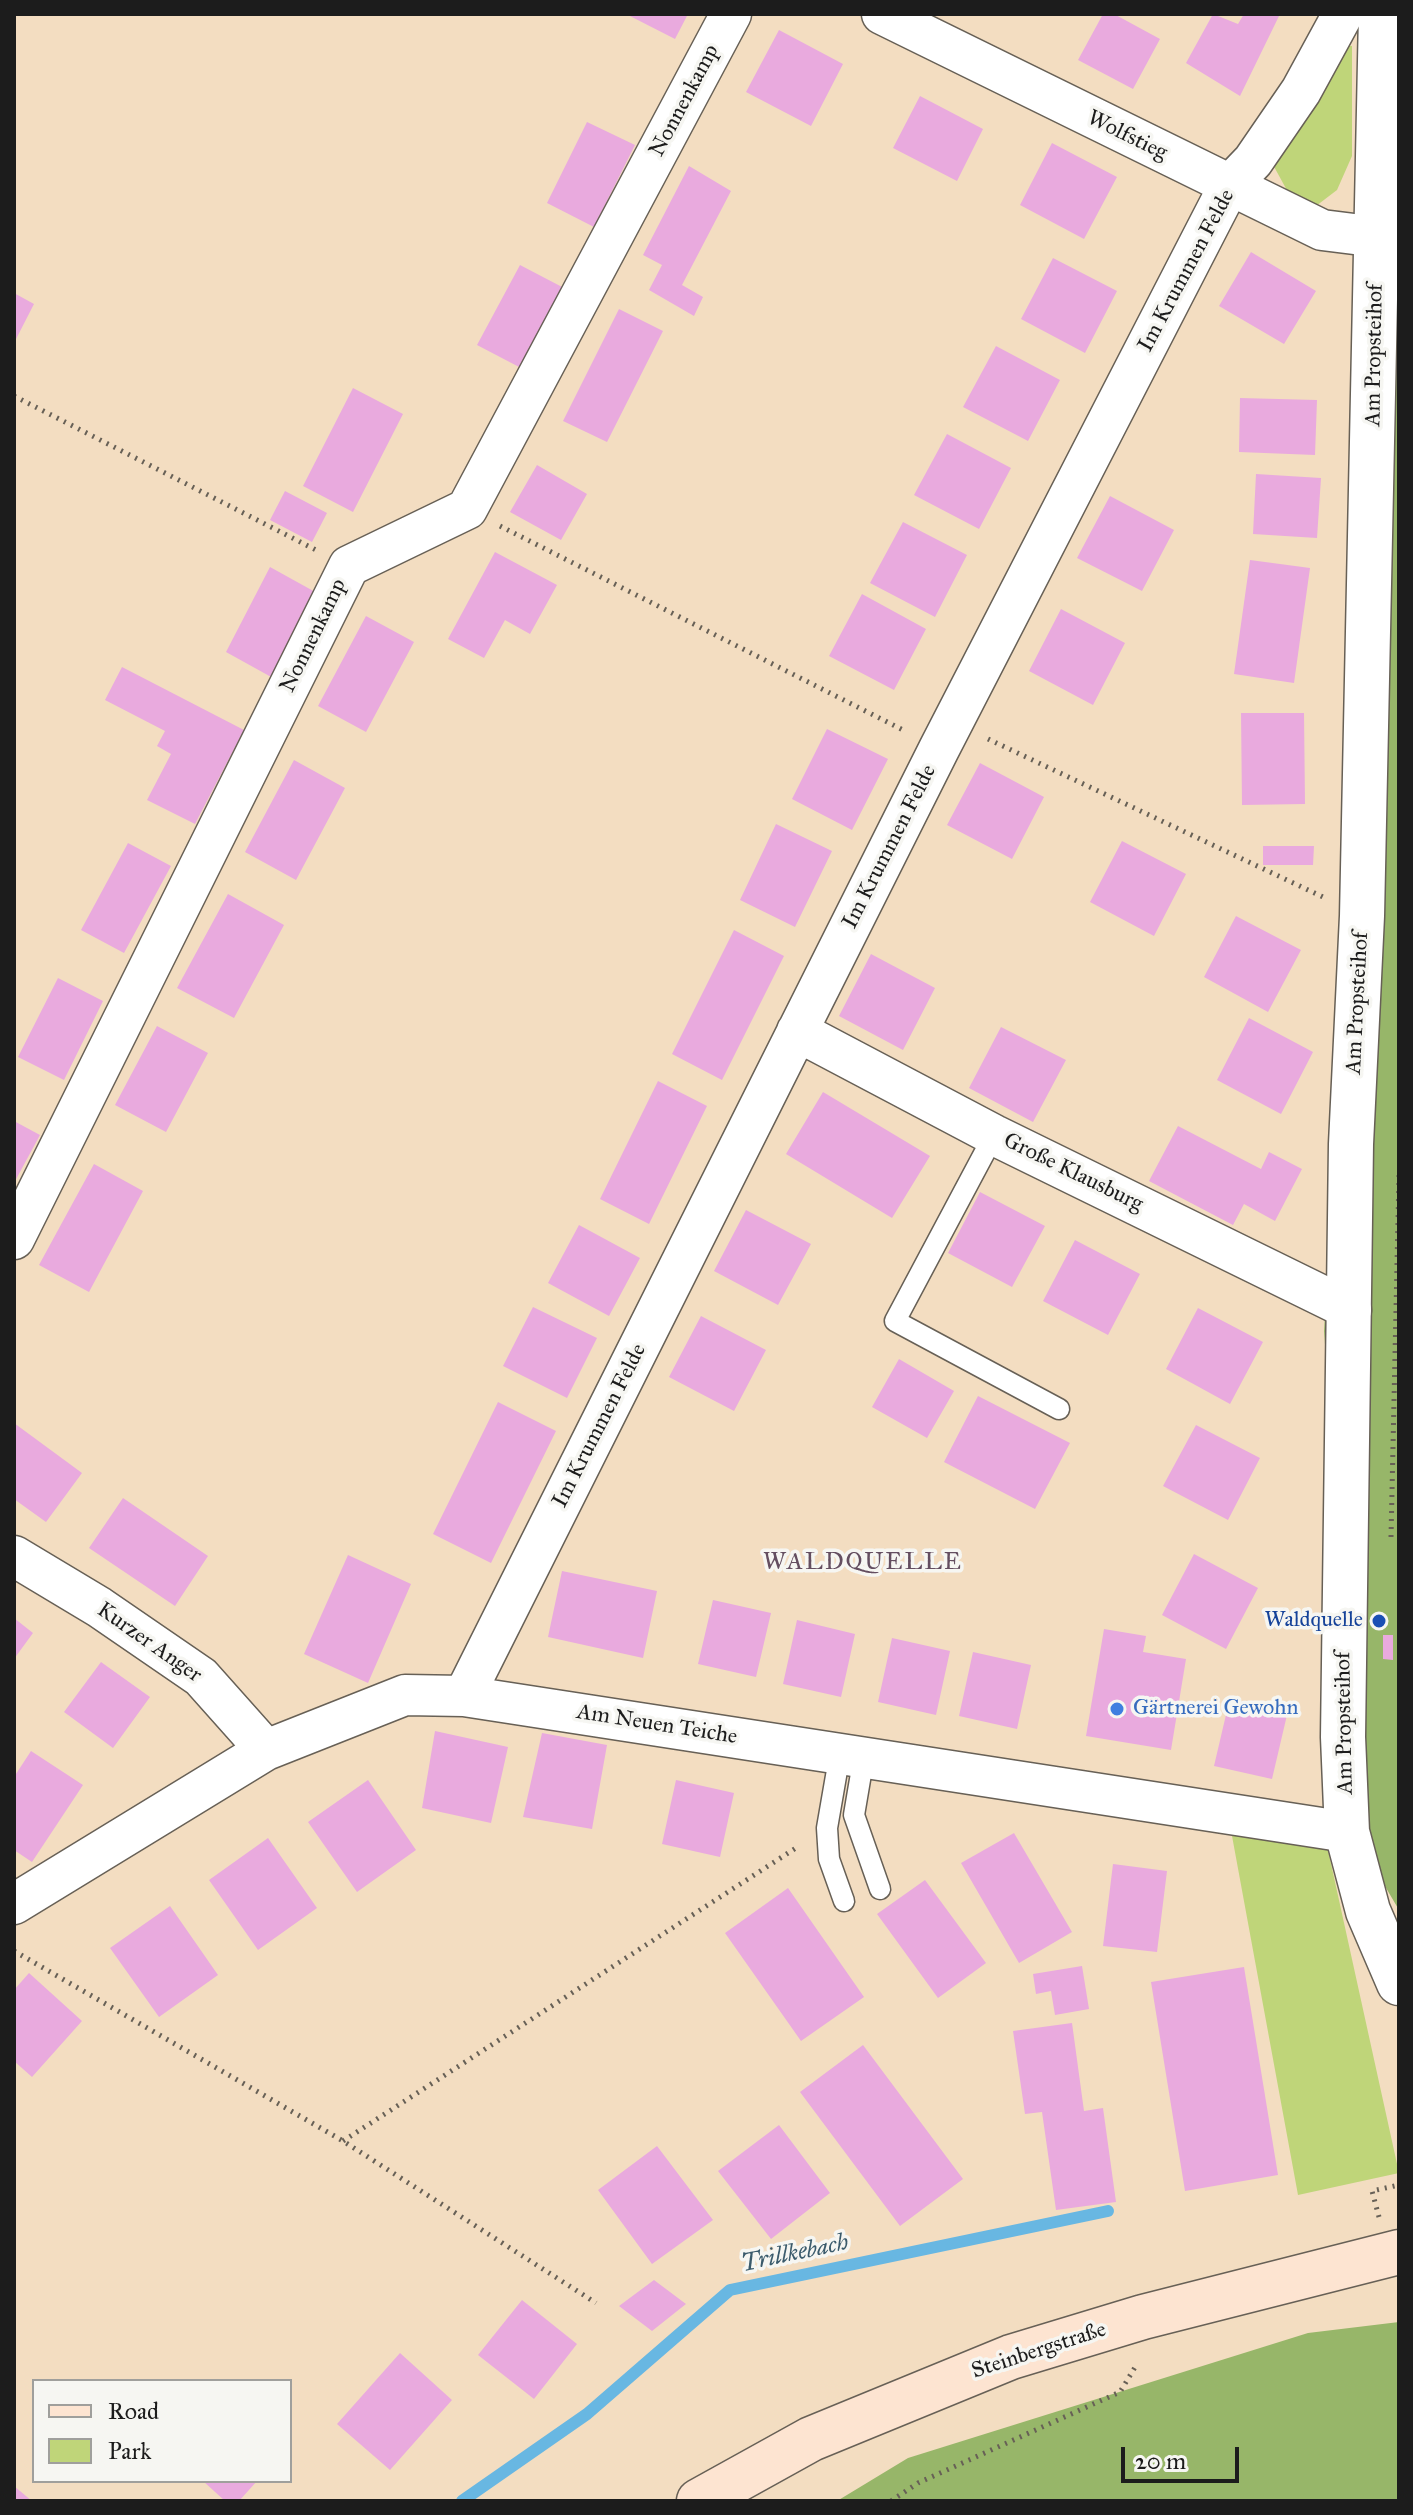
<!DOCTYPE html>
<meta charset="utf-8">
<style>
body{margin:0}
#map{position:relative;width:1413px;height:2515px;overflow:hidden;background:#f3ddc1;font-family:"IM FELL Great Primer",serif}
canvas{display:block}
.frame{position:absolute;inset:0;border:16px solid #1c1c1c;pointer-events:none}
.legend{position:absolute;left:32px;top:2379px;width:260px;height:104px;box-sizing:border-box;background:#f6f6f2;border:2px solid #9f9f9c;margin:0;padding:10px 14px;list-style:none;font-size:24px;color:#1c1c1c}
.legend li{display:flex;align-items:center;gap:16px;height:40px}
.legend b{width:40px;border:2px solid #9f9f9c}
.scale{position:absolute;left:1121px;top:2447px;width:118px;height:36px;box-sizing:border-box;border:4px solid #1c1c1c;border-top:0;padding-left:10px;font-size:24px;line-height:28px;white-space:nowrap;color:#1c1c1c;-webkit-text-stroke:6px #f6f6f2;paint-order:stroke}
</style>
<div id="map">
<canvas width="1413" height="2515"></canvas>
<div class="frame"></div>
<ul class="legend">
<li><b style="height:10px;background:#fde4d1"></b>Road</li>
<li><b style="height:22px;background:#bfd579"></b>Park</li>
</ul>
<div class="scale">20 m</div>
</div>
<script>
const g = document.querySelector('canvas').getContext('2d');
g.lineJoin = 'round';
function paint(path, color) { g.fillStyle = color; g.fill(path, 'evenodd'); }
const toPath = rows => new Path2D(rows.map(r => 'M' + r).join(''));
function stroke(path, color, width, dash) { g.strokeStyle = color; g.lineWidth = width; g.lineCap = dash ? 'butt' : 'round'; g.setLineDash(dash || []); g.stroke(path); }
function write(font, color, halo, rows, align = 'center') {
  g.font = font + ' "IM FELL Great Primer",serif'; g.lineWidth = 7; g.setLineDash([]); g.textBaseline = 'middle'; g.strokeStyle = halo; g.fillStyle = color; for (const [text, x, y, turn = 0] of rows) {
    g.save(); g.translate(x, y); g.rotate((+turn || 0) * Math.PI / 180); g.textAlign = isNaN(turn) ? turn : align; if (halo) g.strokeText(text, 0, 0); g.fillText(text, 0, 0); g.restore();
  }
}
paint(toPath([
 [1337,45,1352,46,1352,156,1337,190,1316,206,1289,194,1272,163],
 [1230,1825,1326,1841,1399,2173,1298,2195]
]), '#bfd579');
paint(toPath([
 [1399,93,1399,1910,1362,1847,1324,1331],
 [1399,2322,1399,2501,837,2501,908,2458,1308,2333]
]), '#97b669');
stroke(toPath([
 [462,2501,587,2414,730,2290,1108,2211]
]), '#68b7e2', 12);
paint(toPath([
 [626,14,688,14,675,39],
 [1103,14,1114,14,1160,39,1133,89,1078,60],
 [1213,14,1238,24,1244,14,1280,14,1240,96,1186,63],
 [779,30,843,64,811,126,746,92],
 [920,96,983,129,957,181,893,148],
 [587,122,635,145,594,227,547,203],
 [1052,143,1117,177,1084,239,1020,205],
 [689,166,731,191,682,285,703,297,694,316,649,290,662,265,643,255],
 [1251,252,1316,291,1284,344,1219,306],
 [1053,258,1117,291,1085,353,1021,319],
 [520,265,564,288,521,368,477,345],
 [14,293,34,304,14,343],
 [619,309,663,331,607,442,563,421],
 [996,346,1060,380,1028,441,963,407],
 [353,388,403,414,353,512,303,486],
 [1240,398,1317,400,1315,455,1239,452],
 [947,434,1011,468,979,529,914,495],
 [537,465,587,494,561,540,510,512],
 [1256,474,1321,478,1317,538,1253,534],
 [285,491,327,513,312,542,270,520],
 [1110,496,1174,530,1142,591,1077,558],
 [903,522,967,555,935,617,870,583],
 [495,552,557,585,530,634,505,620,484,658,448,639],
 [1250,560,1310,568,1294,683,1234,674],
 [270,567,317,593,273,678,226,652],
 [862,594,926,629,894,690,829,656],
 [1061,609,1125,643,1093,705,1029,671],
 [366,616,414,642,366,732,318,706],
 [122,667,244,730,195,824,147,800,171,754,157,746,165,731,105,700],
 [1241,713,1304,713,1305,804,1242,805],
 [827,729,888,759,852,830,792,799],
 [294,760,345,788,296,880,245,852],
 [980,763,1044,797,1012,859,947,825],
 [776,824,832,851,795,927,740,900],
 [1122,841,1186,874,1154,936,1090,902],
 [128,843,171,866,124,953,81,930],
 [1263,846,1314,846,1313,865,1263,865],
 [228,894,284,925,234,1018,177,988],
 [1236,916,1301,950,1268,1012,1204,977],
 [734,930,784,956,722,1080,672,1054],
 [871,954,935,988,903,1050,839,1016],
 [58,978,103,1001,64,1080,18,1057],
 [1249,1018,1313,1052,1281,1114,1217,1080],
 [157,1026,208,1053,166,1132,115,1105],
 [1001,1027,1066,1060,1033,1122,969,1088],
 [658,1081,707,1106,649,1224,600,1199],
 [823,1092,930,1156,892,1218,786,1154],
 [14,1121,40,1135,14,1183],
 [1178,1126,1261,1169,1269,1152,1302,1169,1275,1221,1244,1204,1233,1225,1149,1181],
 [94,1164,143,1191,89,1292,39,1265],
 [980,1192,1045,1226,1012,1287,948,1253],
 [746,1210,811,1244,778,1305,714,1271],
 [579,1225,640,1258,609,1316,548,1283],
 [1075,1240,1140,1274,1108,1335,1043,1301],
 [533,1307,597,1338,567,1398,503,1366],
 [1198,1308,1263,1342,1230,1404,1166,1369],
 [701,1316,766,1350,734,1411,669,1377],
 [899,1359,954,1391,927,1438,872,1407],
 [978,1396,1070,1443,1035,1509,944,1462],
 [498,1402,556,1431,491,1563,433,1534],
 [14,1423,82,1473,46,1522,14,1499],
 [1196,1425,1260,1458,1228,1520,1163,1486],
 [123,1498,208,1556,175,1606,89,1548],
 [1194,1554,1258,1588,1226,1649,1162,1615],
 [348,1555,411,1584,368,1683,304,1654],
 [562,1571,657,1591,643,1658,548,1637],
 [713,1600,771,1613,756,1677,698,1664],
 [14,1618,33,1633,14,1659],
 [797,1620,855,1634,841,1697,783,1684],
 [1104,1629,1146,1636,1143,1652,1186,1659,1171,1750,1086,1736],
 [1383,1635,1393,1635,1393,1660,1383,1659],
 [892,1638,950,1651,936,1715,878,1702],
 [973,1652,1031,1665,1017,1729,959,1716],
 [101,1662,150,1697,113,1748,64,1712],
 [1229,1702,1287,1715,1272,1779,1214,1766],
 [435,1731,508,1747,491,1823,422,1808],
 [542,1733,607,1745,592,1829,523,1817],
 [31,1751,83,1785,32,1862,14,1850,14,1777],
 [368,1780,416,1850,357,1892,308,1822],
 [676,1780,734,1793,720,1857,662,1844],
 [1014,1833,1072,1932,1019,1963,961,1863],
 [268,1838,317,1908,258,1950,209,1880],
 [1113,1864,1167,1871,1157,1952,1103,1946],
 [925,1880,986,1963,938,1998,877,1914],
 [788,1888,864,1997,801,2041,725,1933],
 [170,1906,218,1975,159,2017,110,1948],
 [1082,1966,1089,2009,1055,2015,1051,1991,1036,1994,1033,1974],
 [1244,1967,1278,2175,1185,2191,1151,1982],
 [29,1973,82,2021,32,2077,14,2061,14,1990],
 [1072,2023,1084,2111,1103,2108,1116,2202,1056,2210,1042,2112,1025,2114,1013,2031],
 [863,2045,963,2179,900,2226,800,2092],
 [779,2125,830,2193,771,2239,718,2171],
 [657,2146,713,2220,652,2264,598,2190],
 [654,2280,686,2304,652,2331,619,2306],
 [522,2300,577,2344,534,2399,478,2355],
 [400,2353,452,2400,390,2470,337,2424],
 [203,2481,257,2481,239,2501,225,2501],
 [14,2486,32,2501,14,2501]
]), '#e9aade');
const service = toPath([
 [994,1135,895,1321,1059,1409],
 [840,1753,827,1828,829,1859,844,1901],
 [864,1756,854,1815,880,1889]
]);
const minor = toPath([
 [882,14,1322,230,1378,237],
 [797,1031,994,1135,1351,1310],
 [14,1239,349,566,467,509,731,14],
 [14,1556,99,1607,201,1677,266,1750],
 [464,1696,939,749,1229,186,1253,161,1301,91,1343,14],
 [14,1904,266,1750,405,1695,464,1696,1347,1832]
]);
const tertiary = toPath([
 [1381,14,1362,916,1351,1144,1343,1737,1347,1832,1368,1911,1399,1983]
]);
const secondary = toPath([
 [699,2501,811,2439,1011,2357,1143,2317,1399,2252]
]);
stroke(service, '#676056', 23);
stroke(minor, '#676056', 43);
stroke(tertiary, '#676056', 47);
stroke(secondary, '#676056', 47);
stroke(toPath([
 [14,396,316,550],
 [500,526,905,731],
 [988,739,1323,897],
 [1391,1537,1399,1175],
 [14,1951,343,2141,596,2303],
 [343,2141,799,1846],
 [1379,2217,1372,2191,1399,2185],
 [891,2501,918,2483,1120,2392,1137,2364]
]), '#676056', 5, [2, 6]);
stroke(service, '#fff', 20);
stroke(minor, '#fff', 40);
stroke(tertiary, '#fff', 44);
stroke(secondary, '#fde4d1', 44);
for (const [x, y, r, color] of [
 [1379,1621,8,"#1a4fb4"],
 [1117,1709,8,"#3f7fe0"]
]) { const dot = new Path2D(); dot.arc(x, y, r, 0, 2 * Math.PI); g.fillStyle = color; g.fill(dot); stroke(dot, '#f6f6f2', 3); }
write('22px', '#1c1c1c', '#f6f6f2', [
 ["Nonnenkamp",685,101,-62],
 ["Wolfstieg",1127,136,26],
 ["Im Krummen Felde",1187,271,-62],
 ["Am Propsteihof",1375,355,-89],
 ["Nonnenkamp",314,636,-64],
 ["Im Krummen Felde",890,847,-63],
 ["Am Propsteihof",1358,1003,-87],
 ["Große Klausburg",1073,1173,26],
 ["Im Krummen Felde",600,1426,-63],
 ["Kurzer Anger",149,1643,35],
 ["Am Propsteihof",1345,1723,-91],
 ["Am Neuen Teiche",657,1725,9],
 ["Steinbergstraße",1039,2351,-18]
]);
write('22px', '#164399', '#f6f6f2', [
 ["Waldquelle",1363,1621]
], 'right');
write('22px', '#366cbe', '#f6f6f2', [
 ["Gärtnerei Gewohn",1133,1709]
], 'left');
g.letterSpacing = '2px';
write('24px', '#644e60', '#f6f6f2', [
 ["WALDQUELLE",863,1563]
]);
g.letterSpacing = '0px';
write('italic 24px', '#3a5a6b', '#f6f6f2', [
 ["Trillkebach",795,2254,-12]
]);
</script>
